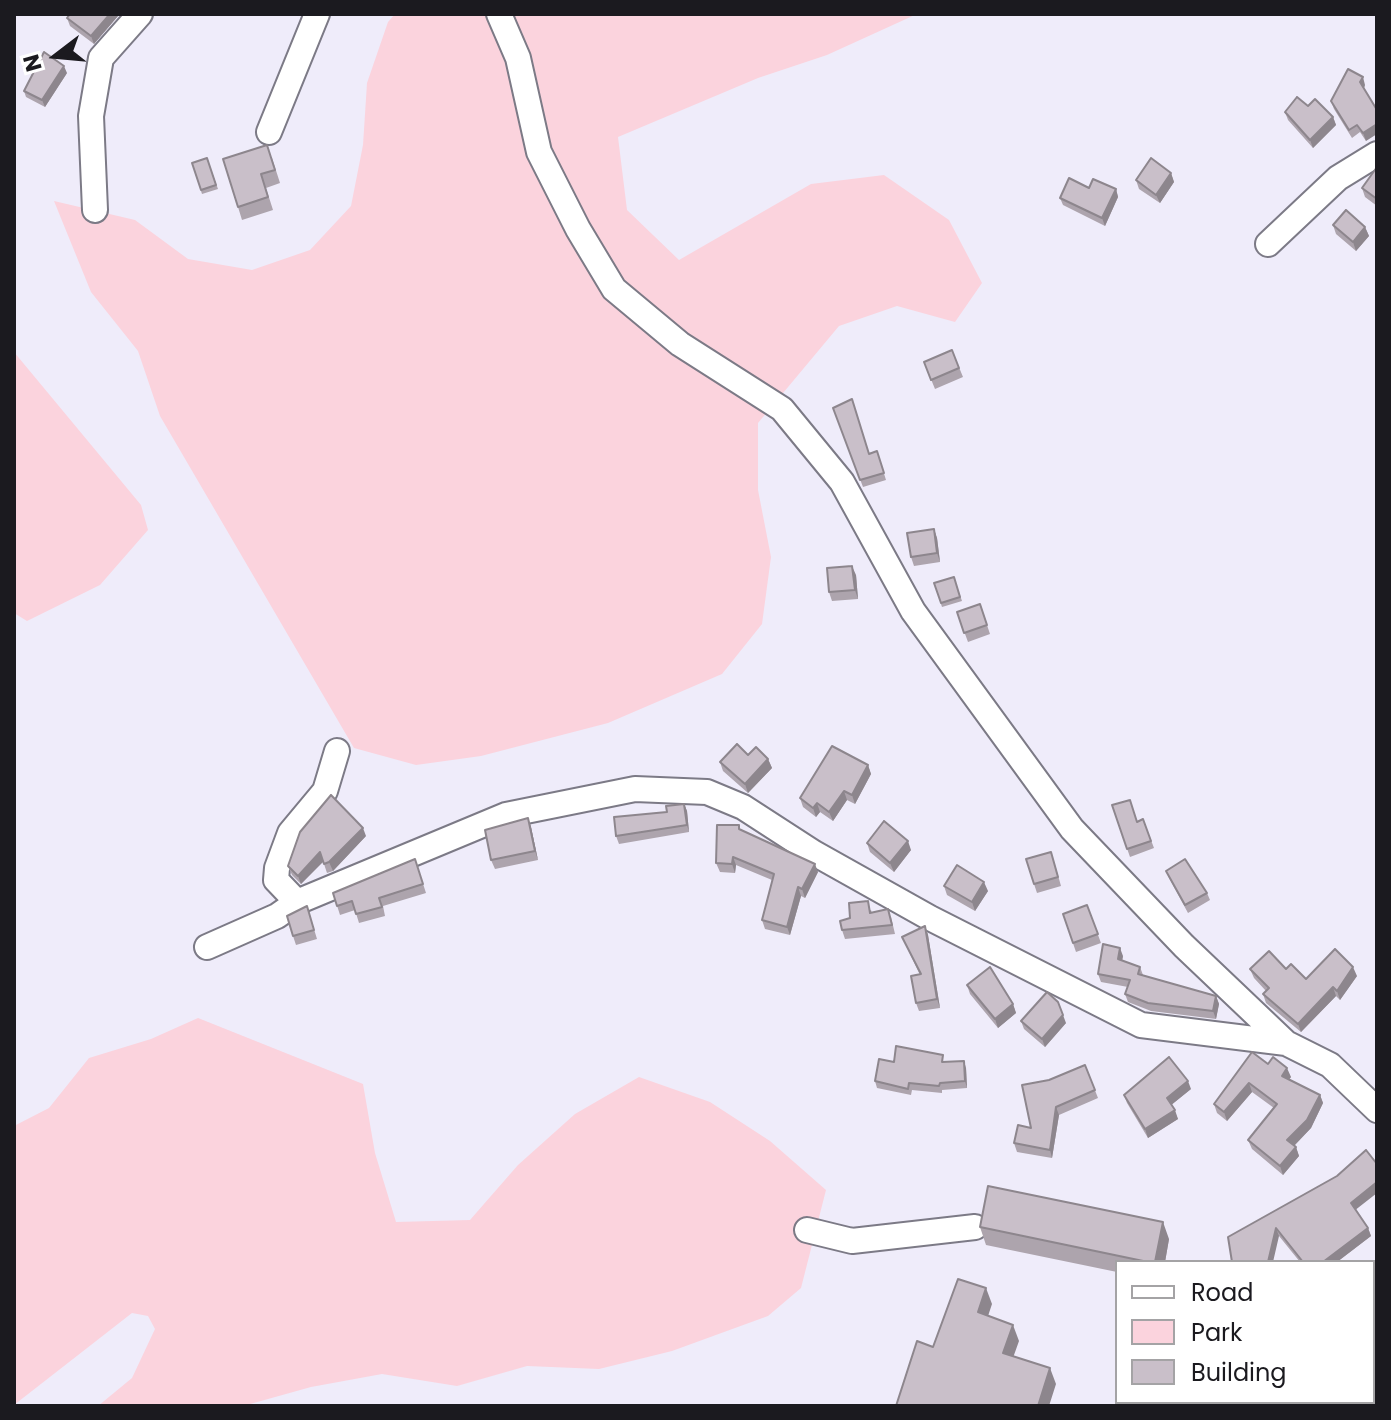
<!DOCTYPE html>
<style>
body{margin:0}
#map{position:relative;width:1391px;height:1420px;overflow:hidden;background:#efecfa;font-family:Poppins,sans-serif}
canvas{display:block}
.frame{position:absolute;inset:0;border:16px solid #1b1a1f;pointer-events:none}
.legend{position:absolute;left:1115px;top:1260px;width:260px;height:144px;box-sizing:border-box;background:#fff;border:2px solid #a4a3a5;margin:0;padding:10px 14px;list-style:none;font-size:24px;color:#1b1a1f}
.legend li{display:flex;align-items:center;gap:16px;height:40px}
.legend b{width:40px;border:2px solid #a4a3a5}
.north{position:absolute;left:16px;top:16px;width:80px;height:80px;-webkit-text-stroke:6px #fff;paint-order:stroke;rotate:254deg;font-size:22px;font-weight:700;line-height:32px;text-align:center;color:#1b1a1f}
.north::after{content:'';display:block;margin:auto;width:28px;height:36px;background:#1b1a1f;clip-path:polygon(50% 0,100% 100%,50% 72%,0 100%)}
</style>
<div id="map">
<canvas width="1391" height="1420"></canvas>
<div class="frame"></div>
<ul class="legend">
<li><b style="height:10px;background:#fff"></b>Road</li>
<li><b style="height:22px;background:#fbd3dd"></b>Park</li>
<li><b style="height:22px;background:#c9bfc9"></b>Building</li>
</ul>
<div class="north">N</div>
</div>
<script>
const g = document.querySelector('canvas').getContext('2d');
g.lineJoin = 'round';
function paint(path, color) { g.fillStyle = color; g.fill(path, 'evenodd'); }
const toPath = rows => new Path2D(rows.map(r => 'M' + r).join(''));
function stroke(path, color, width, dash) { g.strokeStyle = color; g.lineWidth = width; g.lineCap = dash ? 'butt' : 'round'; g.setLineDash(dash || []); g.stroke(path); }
paint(toPath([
 [395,14,917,14,827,55,758,78,618,137,627,210,679,260,811,184,884,175,949,220,982,283,955,322,897,306,839,326,758,423,758,490,771,557,762,624,722,674,608,723,481,756,416,765,354,748,160,416,138,351,91,292,54,201,135,220,188,259,252,270,310,250,351,206,363,145,367,83,388,22],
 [14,352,141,505,148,530,100,585,27,621,14,613],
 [198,1018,363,1084,375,1153,396,1222,470,1220,518,1165,575,1114,639,1077,710,1102,770,1141,826,1190,801,1288,768,1316,672,1351,599,1369,527,1366,457,1386,382,1374,311,1387,243,1406,98,1406,132,1378,155,1329,148,1316,132,1313,14,1405,14,1126,49,1108,89,1058,151,1039]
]), '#fbd3dd');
const minor = toPath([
 [499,14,518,58,539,152,578,229,614,289,680,344,782,409,842,482,913,611,1072,829,1184,946,1286,1043,1330,1065,1377,1110],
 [269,132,317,14],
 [95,210,91,116,101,58,140,14],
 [1268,244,1338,178,1377,154],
 [297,902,276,880,277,868,290,833,325,791,337,751],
 [207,947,277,916,297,902,506,815,635,789,707,792,743,807,814,853,930,918,1141,1025,1286,1043],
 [807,1230,852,1241,975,1227]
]);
stroke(minor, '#7c7a86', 28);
stroke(minor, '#fff', 24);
paint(toPath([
 [70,14,117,14,118,16,94,44,70,26,67,18],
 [67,73,45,107,26,97,24,91],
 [1365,85,1364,88,1366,141,1360,132,1352,138,1334,109,1331,101],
 [1308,106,1333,117,1336,125,1313,148,1288,120,1285,112],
 [207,158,218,189,202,194,192,163],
 [272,158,280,183,266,188,273,210,242,220,238,207],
 [1377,168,1377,206,1365,197,1362,188],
 [1171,173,1174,182,1160,203,1139,189,1136,180],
 [1089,188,1116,189,1118,197,1105,226,1063,205,1060,198],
 [1333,225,1365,227,1369,236,1356,251,1336,234],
 [952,350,963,377,935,389,924,362],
 [833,408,869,453,877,451,886,480,863,487],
 [934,529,937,538,940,562,914,566,911,557],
 [856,575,858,599,832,601,829,592],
 [954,577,962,601,942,607,934,583],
 [980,604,990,634,968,642,957,612],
 [748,755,768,759,772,768,748,793,723,771,720,762],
 [868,765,871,774,855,804,847,800,833,821,820,812,816,817,803,807,800,798],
 [684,804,687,811,689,832,619,844,616,836],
 [1112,805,1137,822,1143,819,1154,848,1130,857],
 [528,818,531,827,538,860,495,869,491,860],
 [741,830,818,872,805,898,801,896,790,935,765,929,762,920,772,880,736,865,735,873,720,872,716,863],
 [366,836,333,871,327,873,323,861,301,884,292,875,288,866],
 [867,843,911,850,894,872,870,852],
 [415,859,426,893,383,906,385,916,359,923,355,910,340,915,333,893],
 [1054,861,1061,886,1037,893,1034,884],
 [1166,871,1207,893,1210,900,1188,913,1169,878],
 [944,886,988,891,975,911,947,895],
 [1087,905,1101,943,1076,952,1063,914],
 [307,906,317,939,296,945,293,936],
 [871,910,872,913,891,917,895,934,845,939,842,930,850,918],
 [925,926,928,935,940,1008,919,1011,916,1003,920,975,902,937],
 [1123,956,1122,960,1140,967,1143,975,1216,996,1219,1004,1216,1019,1151,1011,1128,1002,1125,994,1128,987,1101,982,1098,974],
 [1250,969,1286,969,1306,979,1357,976,1340,1000,1336,996,1301,1032,1266,1003,1263,994,1266,991,1254,978],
 [967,985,1013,1004,1016,1013,998,1028,970,994],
 [1021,1021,1066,1023,1045,1047,1024,1029],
 [894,1062,946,1062,966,1068,967,1088,942,1090,942,1093,912,1090,911,1095,877,1088,875,1081],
 [1268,1064,1291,1077,1289,1079,1320,1095,1323,1103,1311,1128,1294,1146,1296,1147,1299,1156,1283,1175,1252,1149,1248,1140,1274,1108,1252,1092,1227,1121,1217,1113,1214,1104],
 [1085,1065,1098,1098,1059,1115,1052,1158,1017,1152,1014,1143,1031,1128,1049,1080],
 [1191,1089,1171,1105,1178,1119,1148,1138,1127,1103,1124,1095],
 [1356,1209,1368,1228,1371,1236,1337,1262,1300,1262,1279,1236,1228,1237],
 [980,1227,1169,1239,1165,1262,1117,1262,1117,1272,986,1245]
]), '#ada4ad');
paint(toPath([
 [110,14,117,14,118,16,94,44,91,36],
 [64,66,67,73,45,107,42,100],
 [1363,77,1365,85,1363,90,1360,82],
 [1333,117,1336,125,1313,148,1310,140],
 [1377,124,1377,134,1366,141,1363,133],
 [1171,173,1174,182,1160,203,1156,195],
 [1116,189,1118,197,1105,226,1102,218],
 [1365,227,1369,236,1356,251,1353,242],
 [934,529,937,538,940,562,937,553],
 [852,566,856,575,858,599,855,590],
 [768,759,772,768,748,793,745,784],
 [868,765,871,774,855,804,852,795],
 [844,791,847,800,833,821,829,812],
 [817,803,820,812,816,817,813,808],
 [684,804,687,811,689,832,687,825],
 [528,818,531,827,538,860,535,851],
 [363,828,366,836,333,871,329,862],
 [908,841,911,850,894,872,890,863],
 [320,852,324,861,301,884,298,876],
 [733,857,736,865,735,873,732,864],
 [815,864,818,872,805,898,802,889],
 [984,882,988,891,975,911,972,902],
 [798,887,801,896,790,935,787,927],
 [925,926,928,935,940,1008,937,999],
 [1120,948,1123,956,1121,967,1118,959],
 [1353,967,1357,976,1340,1000,1337,991],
 [1333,987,1336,996,1301,1032,1298,1024],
 [1216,996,1219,1004,1216,1019,1213,1011],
 [1013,1004,1016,1013,998,1028,995,1019],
 [1063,1015,1066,1023,1045,1047,1042,1039],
 [964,1061,966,1068,967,1088,965,1081],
 [1287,1068,1291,1077,1285,1085,1282,1076],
 [1188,1081,1191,1089,1170,1106,1167,1098],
 [1249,1083,1252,1092,1227,1121,1224,1112],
 [1320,1095,1323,1103,1311,1128,1291,1149,1287,1140],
 [1056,1107,1059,1115,1052,1158,1050,1150],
 [1175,1110,1178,1119,1148,1138,1145,1129],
 [1296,1147,1299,1156,1283,1175,1280,1166],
 [1377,1182,1377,1193,1354,1211,1351,1203],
 [1163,1222,1169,1239,1165,1262,1155,1262],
 [1276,1228,1279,1236,1273,1262,1268,1262],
 [1368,1228,1371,1236,1337,1262,1323,1262],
 [986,1288,992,1304,984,1328,978,1312],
 [1013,1325,1019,1341,1009,1369,1003,1353],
 [1050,1368,1056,1384,1049,1406,1038,1406]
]), '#8d868d');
const building = toPath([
 [70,14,110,14,91,36,67,18,70,14],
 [44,52,64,66,42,100,24,91,44,52],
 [1348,69,1363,77,1360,82,1377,110,1377,124,1363,133,1357,125,1349,130,1331,101,1348,69],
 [1297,97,1308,106,1315,99,1333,117,1310,140,1285,112,1297,97],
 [267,145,275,170,261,174,268,197,238,207,223,159,267,145],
 [207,158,216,185,201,190,192,163,207,158],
 [1151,158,1171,173,1156,195,1136,180,1151,158],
 [1377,167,1377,199,1362,188,1377,167],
 [1069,178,1089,188,1093,179,1116,189,1102,218,1060,198,1069,178],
 [1346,210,1365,227,1353,242,1333,225,1346,210],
 [952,350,959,368,931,380,924,362,952,350],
 [852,399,869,454,877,451,884,473,860,480,833,408,852,399],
 [934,529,937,553,911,557,907,533,934,529],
 [852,566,855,590,829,592,827,568,852,566],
 [954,577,960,597,941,603,934,583,954,577],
 [980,604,987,625,964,633,957,612,980,604],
 [737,744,748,755,756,747,768,759,745,784,720,762,737,744],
 [832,746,868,765,852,795,844,791,829,812,817,803,813,808,800,798,832,746],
 [331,795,363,828,329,862,324,864,320,852,298,876,288,866,300,832,331,795],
 [1130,800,1137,822,1143,819,1151,841,1127,849,1112,805,1130,800],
 [684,804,687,825,616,836,614,817,667,812,666,806,684,804],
 [528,818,535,851,491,860,485,830,528,818],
 [884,821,908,841,890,863,867,843,884,821],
 [717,825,739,825,739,829,815,864,802,889,798,887,787,927,762,920,774,874,733,857,732,864,716,863,717,825],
 [1051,852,1058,877,1034,884,1026,859,1051,852],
 [415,859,423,884,379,898,382,907,356,914,352,901,337,906,333,893,415,859],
 [1185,859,1207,893,1185,905,1166,871,1185,859],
 [957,865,984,882,972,902,944,886,957,865],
 [868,901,870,913,888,909,892,925,842,930,840,921,850,918,849,903,868,901],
 [1087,905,1098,934,1073,943,1063,914,1087,905],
 [307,906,314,930,293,936,287,916,307,906],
 [925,926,937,999,916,1003,911,976,921,974,902,937,925,926],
 [1103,944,1120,948,1118,959,1140,967,1138,974,1216,996,1213,1011,1148,1003,1125,994,1130,980,1098,974,1103,944],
 [1335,949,1353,967,1337,991,1333,987,1298,1024,1263,994,1269,988,1250,969,1269,951,1286,969,1291,964,1306,979,1335,949],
 [990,967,1013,1004,995,1019,967,985,990,967],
 [1047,992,1058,1002,1063,1015,1042,1039,1021,1021,1047,992],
 [896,1046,943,1055,942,1062,964,1061,965,1081,940,1083,939,1086,909,1083,908,1089,875,1081,879,1059,894,1062,896,1046],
 [1252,1052,1268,1064,1273,1057,1287,1068,1282,1076,1320,1095,1307,1120,1287,1140,1296,1147,1280,1166,1248,1140,1277,1104,1249,1083,1224,1112,1214,1104,1252,1052],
 [1169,1057,1188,1081,1167,1098,1175,1110,1145,1129,1124,1095,1169,1057],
 [1085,1065,1095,1090,1056,1107,1050,1150,1014,1143,1018,1125,1031,1128,1022,1085,1049,1080,1085,1065],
 [1366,1150,1377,1164,1377,1182,1351,1203,1368,1228,1323,1262,1303,1262,1276,1228,1268,1262,1232,1262,1228,1237,1337,1176,1366,1150],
 [988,1186,1163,1222,1155,1262,1148,1262,980,1227,988,1186],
 [958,1279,986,1288,978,1312,1013,1325,1003,1353,1050,1368,1038,1406,896,1406,917,1341,933,1347,958,1279]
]);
paint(building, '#c9bfc9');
stroke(building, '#8d868d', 2);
</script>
